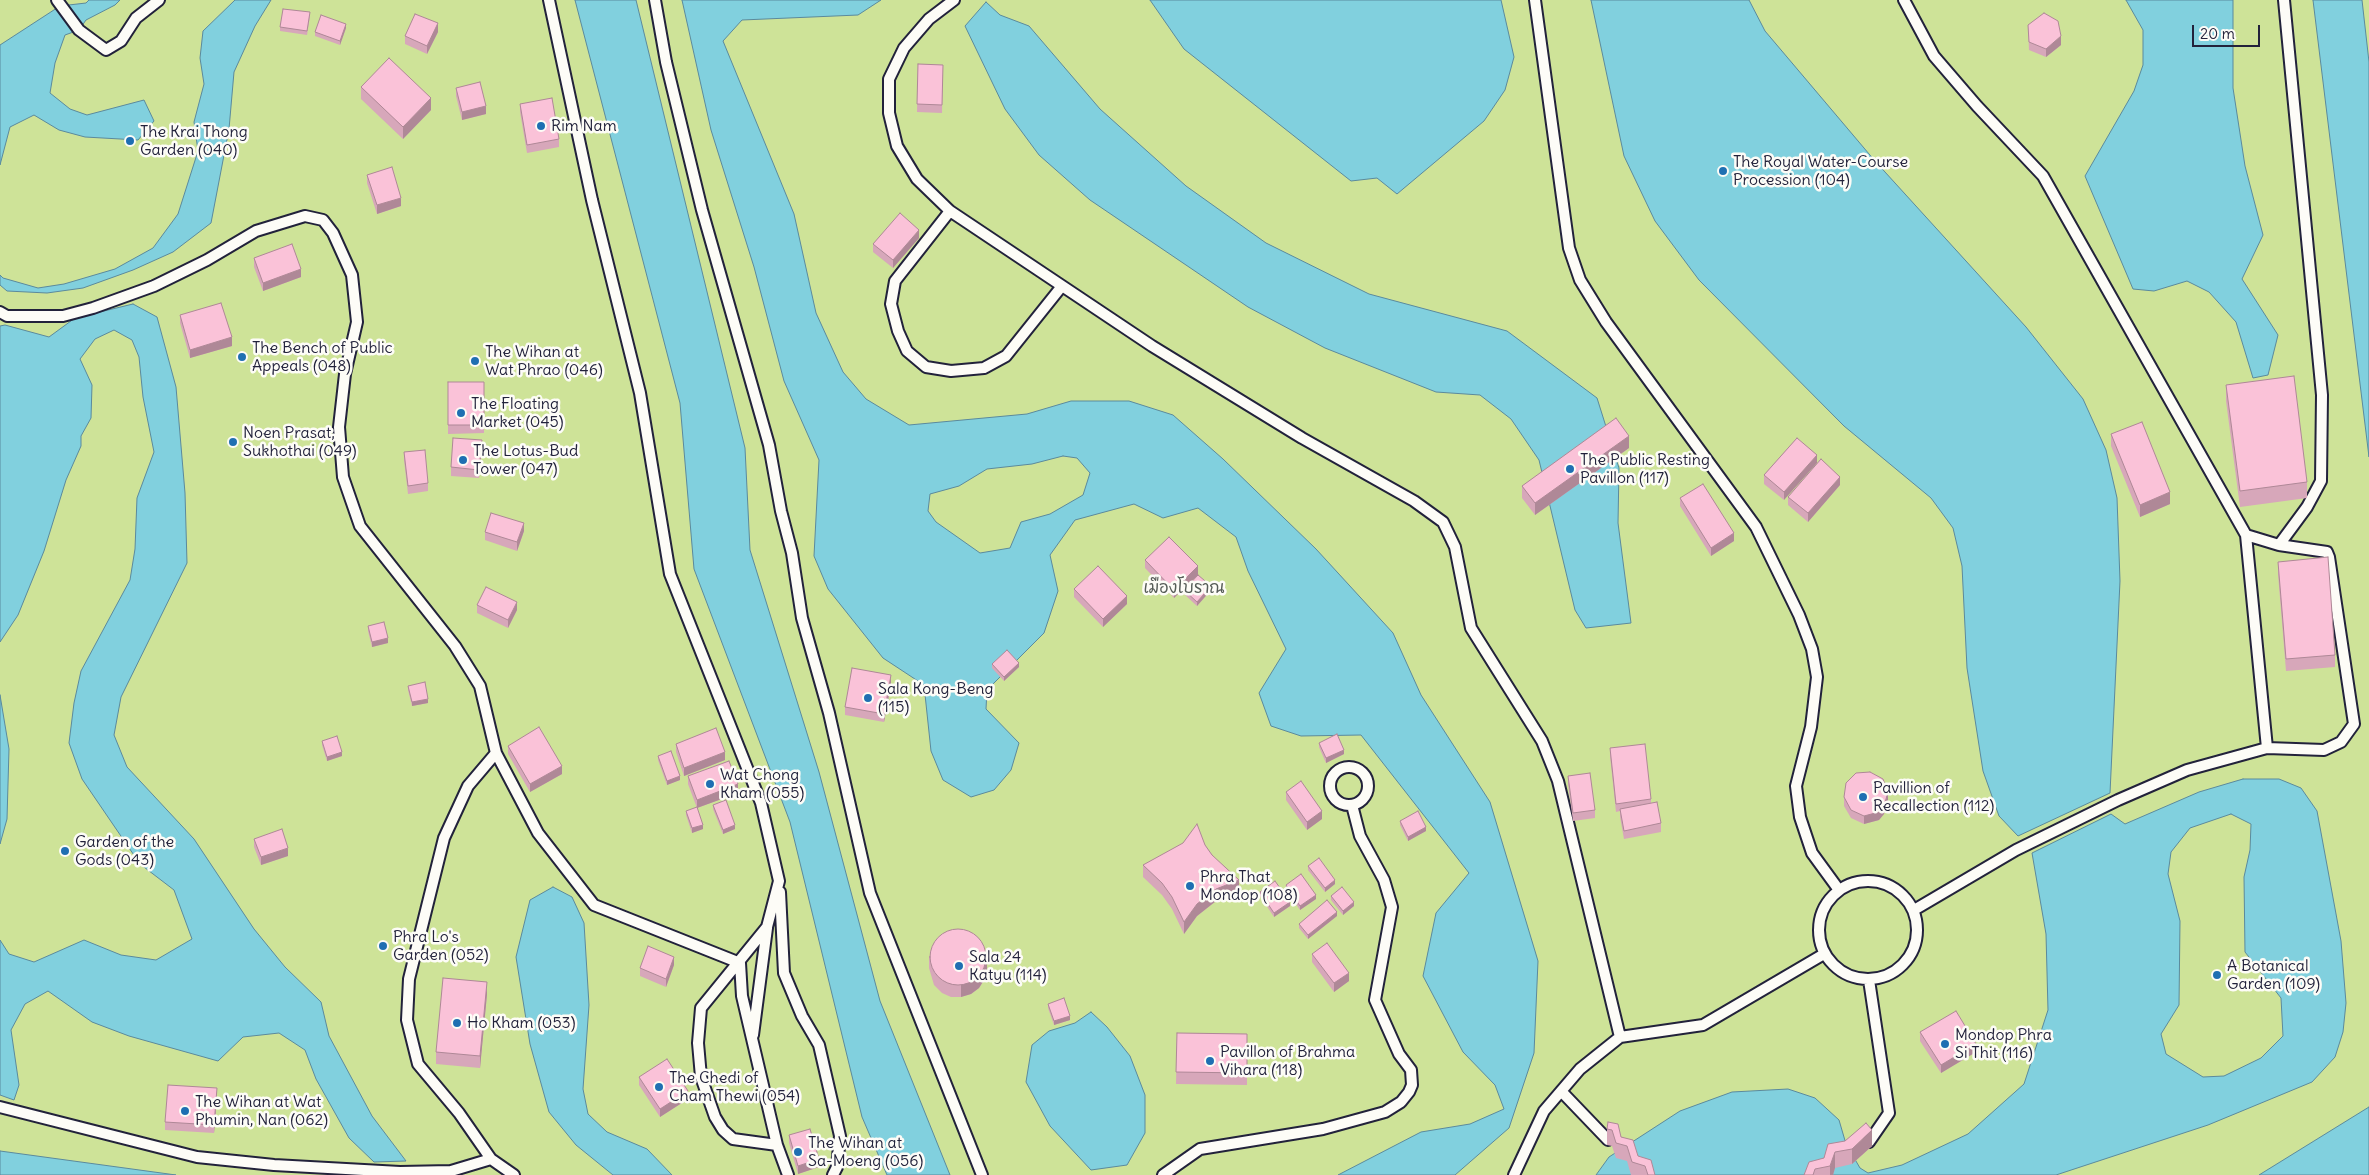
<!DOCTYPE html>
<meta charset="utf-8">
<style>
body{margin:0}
#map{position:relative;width:2369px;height:1175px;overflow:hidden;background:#fdfcf7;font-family:Delius,sans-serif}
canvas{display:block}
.scale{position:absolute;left:2192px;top:25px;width:68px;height:22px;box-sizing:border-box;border:2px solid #22223b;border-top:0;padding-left:6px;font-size:15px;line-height:18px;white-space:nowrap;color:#22223b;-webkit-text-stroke:4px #fdfcf7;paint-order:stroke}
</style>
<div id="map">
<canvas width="2369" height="1175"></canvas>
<div class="scale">20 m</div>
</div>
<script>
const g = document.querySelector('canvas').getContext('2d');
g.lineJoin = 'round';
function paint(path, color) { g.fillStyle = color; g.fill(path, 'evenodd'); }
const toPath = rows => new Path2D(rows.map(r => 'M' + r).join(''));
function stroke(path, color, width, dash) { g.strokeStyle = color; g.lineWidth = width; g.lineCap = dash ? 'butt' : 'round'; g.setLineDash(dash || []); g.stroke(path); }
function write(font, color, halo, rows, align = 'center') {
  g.font = font + ' Delius,"Playpen Sans Thai",sans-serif'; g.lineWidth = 5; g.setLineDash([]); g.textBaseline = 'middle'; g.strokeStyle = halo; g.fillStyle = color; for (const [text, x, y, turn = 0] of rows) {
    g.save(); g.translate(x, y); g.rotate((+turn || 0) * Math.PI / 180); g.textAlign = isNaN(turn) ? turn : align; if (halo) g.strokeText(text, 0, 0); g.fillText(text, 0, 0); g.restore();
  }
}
paint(toPath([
 [0,0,2369,0,2369,1175,0,1175]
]), '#cee398');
const water = toPath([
 [89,0,120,0,115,5,86,20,79,30,65,35,55,63,50,93,70,109,87,115,144,100,154,121,138,140,85,137,59,130,34,115,10,127,0,165,0,45,60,6,86,3,89,0],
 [235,0,271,0,255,26,234,72,229,129,211,223,173,252,133,270,83,288,47,293,7,291,0,285,0,275,3,278,38,288,64,284,115,269,153,248,178,214,198,151,194,122,204,84,200,58,203,31,235,0],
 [575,0,636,0,745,448,750,550,819,772,880,1001,950,1175,887,1175,862,1117,790,822,694,569,680,403,575,0],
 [682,0,881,0,858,15,742,20,723,41,794,214,816,313,843,372,866,399,909,425,1027,414,1071,401,1129,401,1173,415,1223,459,1316,549,1393,633,1421,695,1490,802,1538,961,1534,1053,1509,1128,1455,1175,1338,1175,1421,1132,1470,1124,1504,1109,1495,1085,1463,1052,1423,976,1436,913,1469,873,1361,735,1301,736,1271,726,1259,693,1286,649,1248,571,1236,537,1198,508,1163,518,1134,504,1075,520,1050,555,1058,591,1044,633,987,690,986,709,1019,743,1011,770,994,790,971,797,943,780,931,751,924,685,883,658,828,589,814,556,819,460,784,381,754,267,711,130,682,0],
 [1063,456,1077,458,1090,473,1083,495,1050,514,1021,522,1010,548,980,553,936,522,928,511,930,494,959,486,987,469,1032,464,1063,456],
 [1150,0,1501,0,1514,57,1505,90,1484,121,1397,194,1377,178,1351,181,1184,49,1150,0],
 [1591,0,1749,0,1765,31,1875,161,2026,327,2083,399,2106,450,2117,498,2120,581,2110,793,2018,836,1999,816,1983,771,1967,668,1962,566,1953,528,1931,498,1844,426,1699,280,1655,221,1624,156,1591,0],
 [2126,0,2233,0,2233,88,2245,166,2263,235,2242,279,2278,335,2268,375,2253,378,2236,322,2209,292,2187,281,2154,291,2133,289,2085,176,2134,91,2143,65,2143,30,2126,0],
 [2313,0,2362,0,2369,62,2369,457,2313,0],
 [986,2,1000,15,1029,26,1100,109,1186,186,1266,243,1369,294,1507,331,1597,398,1619,468,1618,523,1631,623,1586,628,1575,610,1539,460,1511,419,1480,395,1436,392,1325,348,1248,307,1090,200,1039,155,1005,109,965,26,986,2],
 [133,304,157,317,176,387,185,493,187,563,121,697,114,735,127,767,194,839,254,929,285,967,321,1002,329,1036,372,1116,406,1161,374,1162,349,1138,316,1079,305,1050,279,1033,243,1037,218,1061,129,1036,92,1022,48,991,25,1004,11,1030,19,1085,14,1100,0,1095,0,940,9,954,34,962,84,940,121,955,156,960,192,939,174,890,140,864,82,779,69,743,74,703,81,671,130,580,135,549,137,498,154,452,143,397,139,357,132,340,114,330,95,339,80,359,92,385,91,418,81,436,81,446,66,480,44,551,18,615,0,642,0,326,5,325,49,337,75,318,133,304],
 [0,695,9,749,7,819,0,844,0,695],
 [2243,779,2279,779,2301,788,2317,811,2341,941,2346,1003,2343,1032,2335,1057,2312,1082,2208,1125,2056,1175,1596,1175,1609,1157,1680,1111,1732,1092,1788,1089,1815,1098,1839,1120,1846,1144,1860,1168,1868,1173,1902,1165,1968,1134,2024,1084,2048,1010,2046,934,2032,853,2111,814,2125,824,2199,792,2243,779],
 [2231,814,2251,824,2250,850,2244,877,2245,952,2281,998,2283,1036,2261,1058,2224,1076,2203,1077,2166,1054,2161,1034,2179,1005,2180,921,2168,874,2171,852,2190,828,2231,814],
 [553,887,572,897,584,923,589,1005,583,1089,588,1114,607,1132,647,1149,672,1175,613,1175,576,1145,549,1112,530,1044,516,957,530,900,553,887],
 [1091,1012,1107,1027,1130,1056,1145,1095,1145,1133,1127,1165,1091,1170,1050,1126,1026,1082,1032,1045,1049,1031,1075,1023,1091,1012],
 [2369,1107,2369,1175,2259,1175,2369,1107],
 [0,1151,176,1175,0,1175,0,1151]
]);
paint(water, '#81d0de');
stroke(water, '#5b8a9d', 1);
const lane = toPath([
 [57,0,79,30,106,50,121,41,136,18,159,0],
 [549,0,592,200,640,393,670,574,761,803,779,881,767,927,701,1008,698,1043,701,1077,715,1117,723,1130,733,1139,777,1145],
 [655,0,666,62,702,210,769,445,781,511,792,553,802,618,829,713,870,893,982,1175],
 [954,0,929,19,904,48,889,79,889,113,897,146,917,179,950,211,1152,346,1302,438,1414,501,1443,522,1455,547,1471,628,1542,741,1558,781,1620,1037],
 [1535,0,1569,248,1580,280,1606,322,1756,527,1799,615,1812,649,1817,677,1811,727,1796,786,1800,817,1812,853,1839,890],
 [1904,0,1934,56,1977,106,2043,176,2246,535,2267,748,2187,770,2118,800,2016,850,1914,910],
 [950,211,895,281,891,304,898,331,907,351,926,367,951,371,984,368,1006,356,1062,286],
 [0,312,7,316,63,316,93,308,154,286,207,260,256,231,305,216,323,220,333,233,352,275,357,322,345,374,339,427,343,477,360,526,455,646,480,686,496,753,538,833,594,905,740,963],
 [2246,535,2279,545,2327,552,2329,557,2354,724,2341,742,2324,750,2267,748],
 [2279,545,2307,507,2321,481,2322,395,2284,0],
 [496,753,468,786,444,838,409,979,407,1020,418,1064,459,1113,491,1159,514,1175],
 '1330 786a19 19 0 1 1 38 0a19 19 0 1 1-38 0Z',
 '1819 930a49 49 0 1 1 98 0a49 49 0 1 1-98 0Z',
 [780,892,784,973,802,1016,819,1045,840,1136,837,1167,833,1175],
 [740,963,742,996,777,1145,788,1175],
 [1869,980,1889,1113,1869,1142],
 [753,1035,767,928],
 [1561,1091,1608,1140],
 [0,1107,197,1157,274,1165,400,1172,451,1171,491,1159],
 [1163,1175,1200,1149,1323,1129,1385,1112,1401,1102,1409,1092,1412,1085,1411,1070,1399,1054,1375,1000,1392,907,1384,880,1360,836,1352,805],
 [1514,1175,1544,1111,1580,1069,1620,1037,1703,1025,1824,954]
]);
stroke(lane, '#22223b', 14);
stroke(lane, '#fdfcf7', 10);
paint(toPath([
 [310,16,307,35,280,31,280,27],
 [2028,25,2061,45,2046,57,2029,50],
 [346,28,340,45,315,36,315,32],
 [438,32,427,54,405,44,405,36],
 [918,64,943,65,942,113,917,112],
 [361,87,431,110,403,139,361,99],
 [456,88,486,114,462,120,456,96],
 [520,104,559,139,559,147,527,153,520,112],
 [367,175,401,206,377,214,367,183],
 [919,238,893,268,873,252,873,244],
 [254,258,301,277,263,291,254,267],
 [180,315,232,346,190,358,180,323],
 [448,382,484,382,484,433,448,434],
 [2226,385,2307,482,2307,498,2240,507,2226,401],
 [2111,434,2170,504,2140,517,2111,446],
 [1797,438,1784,500,1764,484,1764,475],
 [482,448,479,478,451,476,451,467],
 [1629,448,1535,515,1522,498,1522,486],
 [404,452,428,483,428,491,408,494,404,460],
 [1840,485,1808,522,1788,505,1788,497],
 [1680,498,1734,541,1711,556,1680,506],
 [524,531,517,551,485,540,485,532],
 [1145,560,1198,566,1174,598,1145,568],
 [2278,562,2335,655,2335,667,2286,671,2278,574],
 [1074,589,1127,604,1103,627,1074,597],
 [1184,590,1211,590,1197,606,1184,594],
 [477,605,517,610,508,628,477,613],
 [368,626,388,643,372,647,368,631],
 [992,664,1019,667,1004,681,992,668],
 [891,684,884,722,845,715,845,707],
 [408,686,428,703,412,706,408,690],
 [322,741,342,756,327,761,322,745],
 [1319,743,1344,754,1326,763,1319,747],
 [676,744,725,760,684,776,676,752],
 [508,746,562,774,530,792,508,754],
 [1610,748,1651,799,1651,803,1661,823,1661,832,1624,839,1620,817,1620,811,1616,812,1610,756],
 [658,756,680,780,667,785,658,760],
 [688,776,738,793,697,808,703,829,692,833,686,815,686,811,697,808,688,784],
 [1568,776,1595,810,1595,818,1573,821,1568,784],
 [1286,792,1322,819,1307,830,1286,800],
 [1844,797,1888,800,1884,814,1879,820,1864,824,1851,818,1844,806],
 [713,805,735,829,723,834,713,809],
 [1400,821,1426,831,1408,841,1400,825],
 [254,839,288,856,261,865,254,847],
 [1205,845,1239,892,1216,901,1197,916,1184,934,1172,909,1162,895,1143,877,1143,865],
 [1308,866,1335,884,1325,892,1308,870],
 [1286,885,1316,899,1300,910,1286,889],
 [1260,892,1290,906,1274,917,1260,896],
 [1331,896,1354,906,1343,915,1331,900],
 [1337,916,1308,939,1299,928,1299,924],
 [1312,954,1349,981,1334,992,1312,962],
 [929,956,987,970,984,980,979,988,971,994,961,997,951,997,942,993,934,985,929,968],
 [674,965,666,987,640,976,640,968],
 [487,994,480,1068,436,1064,436,1052],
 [1048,1004,1070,1020,1054,1025,1048,1008],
 [1920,1032,1976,1052,1941,1073,1920,1041],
 [1177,1033,1247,1034,1247,1085,1176,1084],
 [639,1077,688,1099,660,1117,639,1085],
 [217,1096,214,1133,165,1130,165,1122],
 [1608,1122,1638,1156,1655,1175,1631,1175,1627,1161,1616,1158,1612,1146,1607,1145,1607,1129],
 [789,1135,819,1167,798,1174,789,1143],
 [1828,1144,1872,1146,1852,1164,1835,1168,1833,1175,1804,1175,1824,1158]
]), '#d7a7ba');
paint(toPath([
 [438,23,438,32,427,54,427,46],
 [346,24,346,28,340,45,340,41],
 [2061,36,2061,45,2046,57,2046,49],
 [431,98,431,110,403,139,403,127],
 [486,106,486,114,462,120,462,112],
 [401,198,401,206,377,214,377,205],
 [919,230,919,238,893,268,893,260],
 [301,269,301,277,263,291,263,283],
 [232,337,232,346,190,358,190,350],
 [1629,436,1629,448,1535,515,1535,503],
 [482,440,482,448,479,478,479,470],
 [1817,455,1817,463,1784,500,1784,492],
 [1840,477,1840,485,1808,522,1808,513],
 [2170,492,2170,504,2140,517,2140,505],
 [524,523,524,531,517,551,517,542],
 [1734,533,1734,541,1711,556,1711,548],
 [1198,566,1198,575,1174,598,1174,590],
 [1211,586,1211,590,1197,606,1197,602],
 [1127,596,1127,604,1103,627,1103,619],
 [517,602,517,610,508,628,508,620],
 [388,638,388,643,372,647,372,642],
 [1019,663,1019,667,1004,681,1004,677],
 [891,675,891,684,884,722,884,714],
 [428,699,428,703,412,706,412,702],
 [1344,750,1344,754,1326,763,1326,758],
 [342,752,342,756,327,761,327,757],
 [725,752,725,760,684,776,684,768],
 [562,766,562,774,530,792,530,784],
 [680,776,680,780,667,785,667,781],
 [738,784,738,793,697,808,697,800],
 [1888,792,1888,800,1884,814,1879,820,1864,824,1864,816],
 [1322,811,1322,819,1307,830,1307,822],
 [703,825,703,829,692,833,692,828],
 [735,825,735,829,723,834,723,830],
 [1426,827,1426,831,1408,841,1408,837],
 [288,848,288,856,261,865,261,857],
 [1239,880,1239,892,1216,901,1197,916,1184,934,1184,922,1197,904,1216,889],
 [1335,880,1335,884,1325,892,1325,888],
 [1316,895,1316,899,1300,910,1300,906],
 [1290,902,1290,906,1274,917,1274,913],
 [1354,902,1354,906,1343,915,1343,911],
 [1337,912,1337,916,1308,939,1308,935],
 [674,957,674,965,666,987,666,979],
 [987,958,987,970,984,980,979,988,971,994,961,997,961,985],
 [1349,973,1349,981,1334,992,1334,983],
 [487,982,487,994,480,1068,480,1056],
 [1070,1016,1070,1020,1054,1025,1054,1021],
 [1976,1044,1976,1052,1941,1073,1941,1065],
 [217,1088,217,1096,214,1133,214,1125],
 [688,1091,688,1099,660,1117,660,1109],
 [1872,1130,1872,1146,1852,1164,1852,1149],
 [1835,1152,1835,1168,1833,1175,1830,1175,1830,1166],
 [819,1159,819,1167,798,1174,798,1166]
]), '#af8897');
const building = toPath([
 [283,9,310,12,307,31,280,27,283,9],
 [2044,13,2058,21,2061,36,2046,49,2029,42,2028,25,2044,13],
 [415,14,438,23,427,46,405,36,415,14],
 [321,15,346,24,340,41,315,32,321,15],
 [389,58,431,98,403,127,361,87,389,58],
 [918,64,943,65,942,105,917,104,918,64],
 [480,82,486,106,462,112,456,88,480,82],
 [552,98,559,139,527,145,520,104,552,98],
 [392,167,401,198,377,205,367,175,392,167],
 [900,213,919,230,893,260,873,244,900,213],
 [292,244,301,269,263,283,254,258,292,244],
 [221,303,232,337,190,350,180,315,221,303],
 [2294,376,2307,482,2240,491,2226,385,2294,376],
 [448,382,484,382,484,425,448,425,448,382],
 [1616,418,1629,436,1535,503,1522,486,1616,418],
 [2142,422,2170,492,2140,505,2111,434,2142,422],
 [453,438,482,440,479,470,451,467,453,438],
 [1797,438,1817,455,1784,492,1764,475,1797,438],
 [425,450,428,483,408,486,404,452,425,450],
 [1821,459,1840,477,1808,513,1788,497,1821,459],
 [1703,484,1734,533,1711,548,1680,498,1703,484],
 [491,513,524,523,517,542,485,532,491,513],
 [1169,537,1198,566,1174,590,1145,560,1169,537],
 [2328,557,2335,655,2286,659,2278,562,2328,557],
 [1098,566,1127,596,1103,619,1074,589,1098,566],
 [1198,575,1211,586,1197,602,1184,590,1198,575],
 [486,587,517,602,508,620,477,605,486,587],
 [384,622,388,638,372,642,368,626,384,622],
 [1007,650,1019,663,1004,677,992,664,1007,650],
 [852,668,891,675,884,714,845,707,852,668],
 [425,682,428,699,412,702,408,686,425,682],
 [539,727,562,766,530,784,508,746,539,727],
 [716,728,725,752,684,768,676,744,716,728],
 [1337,734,1344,750,1326,758,1319,743,1337,734],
 [337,736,342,752,327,757,322,741,337,736],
 [1645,744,1651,799,1616,804,1610,748,1645,744],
 [671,751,680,776,667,781,658,756,671,751],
 [729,761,738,784,697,800,688,776,729,761],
 [1870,772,1883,779,1888,792,1884,806,1879,812,1864,816,1851,810,1844,797,1846,783,1856,773,1870,772],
 [1590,773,1595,810,1573,813,1568,776,1590,773],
 [1301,781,1322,811,1307,822,1286,792,1301,781],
 [726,800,735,825,723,830,713,805,726,800],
 [1657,802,1661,823,1624,831,1620,809,1657,802],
 [697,807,703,825,692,828,686,811,697,807],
 [1418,811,1426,827,1408,837,1400,821,1418,811],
 [1197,824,1205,845,1212,855,1239,880,1216,889,1197,904,1184,922,1172,897,1162,883,1143,865,1183,843,1197,824],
 [282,829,288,848,261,857,254,839,282,829],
 [1319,858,1335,880,1325,888,1308,866,1319,858],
 [1301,874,1316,895,1300,906,1286,885,1301,874],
 [1275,881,1290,902,1274,913,1260,892,1275,881],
 [1342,887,1354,902,1343,911,1331,896,1342,887],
 [1327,900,1337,912,1308,935,1299,924,1327,900],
 '930 957a28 28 0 1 1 56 0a28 28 0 1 1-56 0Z',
 [1327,943,1349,973,1334,983,1312,954,1327,943],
 [648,946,674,957,666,979,640,968,648,946],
 [443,978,487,982,480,1056,436,1052,443,978],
 [1064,998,1070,1016,1054,1021,1048,1004,1064,998],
 [1956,1011,1976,1044,1941,1065,1920,1032,1956,1011],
 [1177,1033,1247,1034,1247,1073,1176,1072,1177,1033],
 [667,1059,688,1091,660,1109,639,1077,667,1059],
 [168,1085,217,1088,214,1125,165,1122,168,1085],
 [1608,1122,1618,1124,1621,1137,1633,1140,1638,1156,1651,1160,1655,1175,1648,1175,1645,1166,1632,1162,1627,1146,1616,1143,1612,1130,1607,1129,1608,1122],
 [1866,1123,1872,1130,1852,1149,1835,1152,1830,1166,1815,1169,1813,1175,1804,1175,1809,1162,1824,1158,1828,1144,1845,1141,1866,1123],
 [810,1129,819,1159,798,1166,789,1135,810,1129]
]);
paint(building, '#fac2d8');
stroke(building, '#af8897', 1);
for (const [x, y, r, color] of [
 [541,126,5,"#1f6fb2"],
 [130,141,5,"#1f6fb2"],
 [1723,171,5,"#1f6fb2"],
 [242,357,5,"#1f6fb2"],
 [475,361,5,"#1f6fb2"],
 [461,413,5,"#1f6fb2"],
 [233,442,5,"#1f6fb2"],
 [463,460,5,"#1f6fb2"],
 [1570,469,5,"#1f6fb2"],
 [868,698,5,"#1f6fb2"],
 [710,784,5,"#1f6fb2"],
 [1863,797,5,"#1f6fb2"],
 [65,851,5,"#1f6fb2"],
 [1190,886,5,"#1f6fb2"],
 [383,946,5,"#1f6fb2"],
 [959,966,5,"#1f6fb2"],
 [2217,975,5,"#1f6fb2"],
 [457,1023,5,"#1f6fb2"],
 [1945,1044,5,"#1f6fb2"],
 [1210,1061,5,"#1f6fb2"],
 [659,1087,5,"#1f6fb2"],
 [185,1111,5,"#1f6fb2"],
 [798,1152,5,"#1f6fb2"]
]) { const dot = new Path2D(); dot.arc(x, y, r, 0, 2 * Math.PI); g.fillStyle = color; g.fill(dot); stroke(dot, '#fdfcf7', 2); }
write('16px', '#22223b', '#fdfcf7', [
 ["Rim Nam",551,126],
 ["The Krai Thong",140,132],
 ["Garden (040)",140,150],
 ["The Royal Water-Course",1733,162],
 ["Procession (104)",1733,180],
 ["The Bench of Public",252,348],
 ["Appeals (048)",252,366],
 ["The Wihan at",485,352],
 ["Wat Phrao (046)",485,370],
 ["The Floating",471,404],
 ["Market (045)",471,422],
 ["Noen Prasat,",243,433],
 ["Sukhothai (049)",243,451],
 ["The Lotus-Bud",473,451],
 ["Tower (047)",473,469],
 ["The Public Resting",1580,460],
 ["Pavillon (117)",1580,478],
 ["Sala Kong-Beng",878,689],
 ["(115)",878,707],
 ["Wat Chong",720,775],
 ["Kham (055)",720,793],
 ["Pavillion of",1873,788],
 ["Recallection (112)",1873,806],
 ["Garden of the",75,842],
 ["Gods (043)",75,860],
 ["Phra That",1200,877],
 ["Mondop (108)",1200,895],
 ["Phra Lo's",393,937],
 ["Garden (052)",393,955],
 ["Sala 24",969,957],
 ["Katyu (114)",969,975],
 ["A Botanical",2227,966],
 ["Garden (109)",2227,984],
 ["Ho Kham (053)",467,1023],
 ["Mondop Phra",1955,1035],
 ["Si Thit (116)",1955,1053],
 ["Pavillon of Brahma",1220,1052],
 ["Vihara (118)",1220,1070],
 ["The Chedi of",669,1078],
 ["Cham Thewi (054)",669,1096],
 ["The Wihan at Wat",195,1102],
 ["Phumin, Nan (062)",195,1120],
 ["The Wihan at",808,1143],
 ["Sa-Moeng (056)",808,1161]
], 'left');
write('16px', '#565c57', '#fdfcf7', [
 ["เมืองโบราณ",1184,588]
]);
</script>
